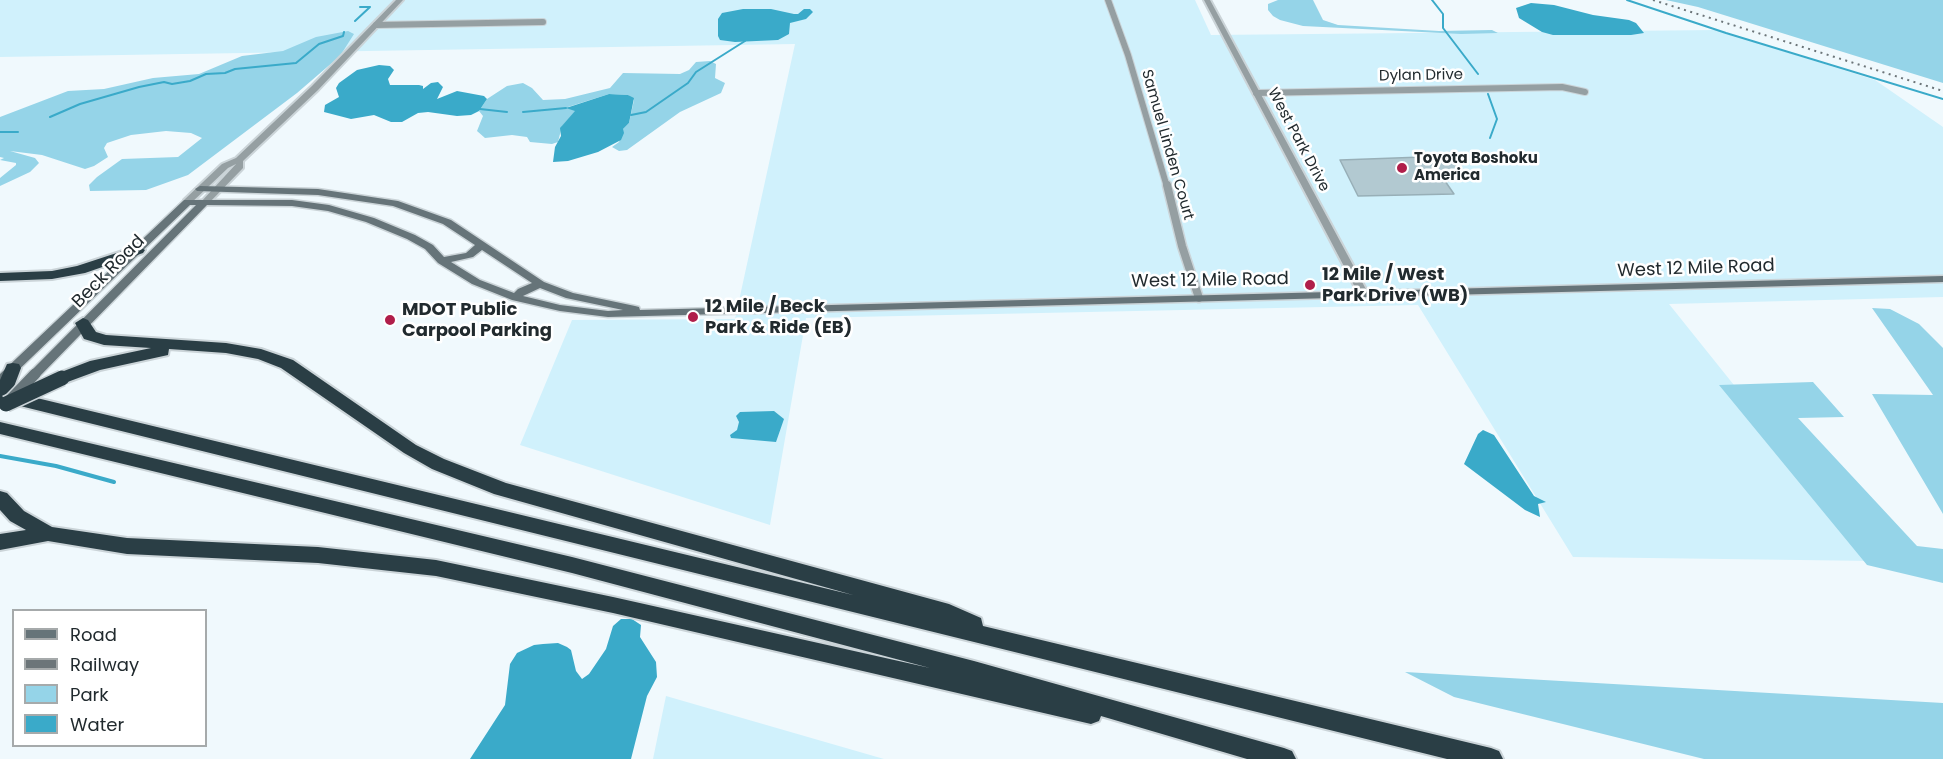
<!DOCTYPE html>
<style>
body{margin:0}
#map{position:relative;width:1943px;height:759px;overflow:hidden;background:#f0f9fd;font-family:Poppins,sans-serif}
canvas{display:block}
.legend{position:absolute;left:12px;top:609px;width:195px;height:138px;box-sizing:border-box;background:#fff;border:2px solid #a6aaab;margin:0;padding:8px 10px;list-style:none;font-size:18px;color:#212a2e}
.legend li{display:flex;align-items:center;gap:12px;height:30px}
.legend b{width:30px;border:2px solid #a6aaab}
</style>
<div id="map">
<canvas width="1943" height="759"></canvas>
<ul class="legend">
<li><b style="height:8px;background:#667479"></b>Road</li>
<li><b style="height:8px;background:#6c7579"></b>Railway</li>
<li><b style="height:16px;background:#95d4e8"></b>Park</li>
<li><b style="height:16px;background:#3aaac9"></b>Water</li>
</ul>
</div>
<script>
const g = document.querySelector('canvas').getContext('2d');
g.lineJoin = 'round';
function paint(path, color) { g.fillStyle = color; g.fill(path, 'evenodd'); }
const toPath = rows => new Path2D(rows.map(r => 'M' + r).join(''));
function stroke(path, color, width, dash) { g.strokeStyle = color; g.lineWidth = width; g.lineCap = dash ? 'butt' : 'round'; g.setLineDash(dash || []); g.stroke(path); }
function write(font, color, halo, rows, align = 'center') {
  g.font = font + ' Poppins,sans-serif'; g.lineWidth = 5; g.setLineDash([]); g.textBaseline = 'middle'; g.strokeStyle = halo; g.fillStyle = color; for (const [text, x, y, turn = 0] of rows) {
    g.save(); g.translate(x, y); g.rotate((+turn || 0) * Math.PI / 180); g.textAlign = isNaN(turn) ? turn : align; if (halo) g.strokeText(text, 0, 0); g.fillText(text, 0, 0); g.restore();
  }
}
paint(toPath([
 [0,0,1195,0,1211,35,1717,30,1875,80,1943,127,1943,297,1669,304,1875,561,1573,557,1418,305,806,318,770,525,520,445,572,320,735,319,795,44,0,57],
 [666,696,884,759,653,759]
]), '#d0f1fc');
paint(toPath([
 [1278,0,1313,0,1323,20,1338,25,1439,31,1492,30,1498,33,1461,34,1303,26,1280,20,1273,16,1268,10,1268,4],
 [1666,0,1943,0,1943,83,1698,7],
 [348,31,354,34,340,56,297,93,188,175,146,190,90,191,89,185,97,177,122,159,178,157,202,138,191,133,166,131,131,135,107,143,104,148,108,157,94,166,85,169,42,155,10,151,35,158,39,163,30,172,0,186,0,178,16,165,16,163,0,160,4,158,0,157,0,117,68,91,104,89,153,78,199,74,242,56,283,51,316,37],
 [710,61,716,64,715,78,725,83,721,93,680,112,627,150,619,151,612,147,619,142,623,129,629,123,634,100,628,95,609,94,568,107,575,110,575,112,562,126,558,142,552,144,530,142,527,137,512,135,485,138,477,131,483,116,479,111,487,99,507,86,523,83,532,88,543,100,565,99,610,88,623,73,680,74,689,70,696,62],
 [1872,308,1890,309,1919,324,1943,348,1943,514,1872,394,1933,395],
 [1813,382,1844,417,1798,418,1917,546,1943,549,1943,583,1867,565,1719,385],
 [1405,672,1943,703,1943,759,1704,759,1454,697]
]), '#95d4e8');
paint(toPath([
 [1531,3,1554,5,1593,15,1629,20,1636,23,1644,33,1631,35,1553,35,1542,32,1519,18,1516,8],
 [743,9,771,9,794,14,798,14,804,9,810,9,813,12,806,19,790,23,789,34,778,40,735,42,720,40,718,36,718,19,722,13],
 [379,65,390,66,394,70,388,79,390,85,419,85,423,86,423,89,431,83,438,82,443,87,437,99,457,91,484,96,487,99,479,111,471,115,457,116,428,112,418,113,402,122,391,122,374,115,351,119,324,112,325,105,339,97,336,88,339,83,357,70],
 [609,94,628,95,634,98,629,123,623,129,624,133,621,140,598,152,568,161,553,162,555,147,561,136,560,128,575,111,566,108],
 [774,411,784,419,776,442,731,438,730,435,737,430,739,422,736,416,740,412],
 [1483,430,1494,435,1534,496,1546,502,1538,504,1540,517,1525,510,1464,464,1478,434],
 [621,619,632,619,641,625,640,637,656,662,657,677,647,696,631,759,470,759,505,705,510,664,517,653,534,645,543,644,558,643,567,647,571,650,576,671,582,679,589,674,606,649,613,626]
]), '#3aaac9');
stroke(toPath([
 [1432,0,1443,14,1443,28,1478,74],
 [1627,0,1726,33,1943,99],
 [355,21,370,7,360,7],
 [1488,94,1497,119,1490,138],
 [480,109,507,112],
 [523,112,566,108],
 [631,115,646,112,688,83,696,72,745,41],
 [50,117,80,104,139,87,164,82,172,84,190,81,206,74,225,73,235,69,296,63,319,44,343,36,344,32],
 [0,132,18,132]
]), '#3aaac9', 2);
stroke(toPath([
 [0,456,56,466,114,482]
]), '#3aaac9', 4);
const building = toPath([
 [1450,156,1467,180,1445,181,1454,194,1358,196,1340,160,1450,156]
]);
paint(building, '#b2c9d1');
stroke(building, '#98afb7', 1.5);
const minorFar1 = toPath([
 [1108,0,1128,55,1167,187],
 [376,25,543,22],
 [1256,93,1562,87,1585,92]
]);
const minor = toPath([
 [1167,185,1182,246,1199,298]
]);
const tertiary = toPath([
 [396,0,403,0,318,90,243,161,243,168,208,204,205,205,201,202,236,164,228,168,190,204,184,204,184,200,222,164,236,158,312,86,396,0],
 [1204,0,1210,0,1368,293,1366,295,1363,296,1358,293,1204,0]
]);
const secondary = toPath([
 [200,186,318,189,398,201,451,220,544,282,573,293,635,306,639,307,640,310,1943,276,1943,282,608,317,560,311,512,300,472,284,438,263,425,249,407,239,366,222,328,211,292,206,207,205,39,377,31,377,29,374,31,371,196,205,190,205,4,384,0,385,0,374,184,200,292,200,329,205,374,218,415,235,433,245,444,257,466,253,475,245,443,224,393,206,318,195,197,191,195,189,200,186],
 [482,250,532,283,518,289,514,293,480,280,451,262,473,257,482,250],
 [540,288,566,298,623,310,608,311,560,305,523,296,540,288]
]);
const motorway = toPath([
 [138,246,145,250,143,253,85,273,52,279,0,281,0,273,52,271,77,266,138,246],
 [83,318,88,320,96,332,106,335,226,343,261,349,293,360,416,445,444,459,506,483,949,604,981,618,983,626,1491,748,1499,751,1503,759,1447,759,0,401,0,380,7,364,13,363,19,364,21,368,12,392,853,595,494,494,432,469,404,453,281,368,258,359,226,353,169,349,168,355,100,370,62,384,56,382,54,378,56,374,90,361,151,348,104,345,84,339,75,323,83,318],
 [0,422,572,557,974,661,1284,748,1292,751,1296,759,1247,759,1101,716,1099,721,1091,724,613,613,436,576,318,563,127,554,48,541,0,550,0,534,26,530,10,521,0,510,0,491,7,493,24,511,52,527,127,538,318,547,436,560,613,597,930,668,572,573,0,434,0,422]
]);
stroke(minorFar1, '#cbd4d8', 8);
stroke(minor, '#cbd4d8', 11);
stroke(tertiary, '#cbd4d8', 4);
stroke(secondary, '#cbd4d8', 3);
stroke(motorway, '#cbd4d8', 4);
stroke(minorFar1, '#959fa2', 6);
stroke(minor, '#959fa2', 8);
paint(tertiary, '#959fa2');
paint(secondary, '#667479');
paint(motorway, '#2a3e45');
stroke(toPath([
 [1653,0,1943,91]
]), '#6c7579', 2, [2, 4.5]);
const secondaryBridge = toPath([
 [9,401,35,374]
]);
const motorwayBridge = toPath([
 [6,404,62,378]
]);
stroke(secondaryBridge, '#cbd4d8', 14, []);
stroke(motorwayBridge, '#cbd4d8', 18, []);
stroke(secondaryBridge, '#667479', 11);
stroke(motorwayBridge, '#2a3e45', 15);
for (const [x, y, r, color] of [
 [1402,168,6,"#b01e4a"],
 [1310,285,6,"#b01e4a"],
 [693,317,6,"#b01e4a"],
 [390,320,6,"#b01e4a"]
]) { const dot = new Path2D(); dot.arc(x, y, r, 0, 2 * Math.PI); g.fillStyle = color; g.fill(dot); stroke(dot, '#fff', 2); }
write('15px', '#212a2e', '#fff', [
 ["Dylan Drive",1421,76,-1],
 ["West Park Drive",1298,140,62],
 ["Samuel Linden Court",1167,145,74]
]);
write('bold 15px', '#212a2e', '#fff', [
 ["Toyota Boshoku",1414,159],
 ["America",1414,176]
], 'left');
write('18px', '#212a2e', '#fff', [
 ["West 12 Mile Road",1696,269,-2],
 ["Beck Road",109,272,-45],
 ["West 12 Mile Road",1210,281,-1]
]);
write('bold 18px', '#212a2e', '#fff', [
 ["12 Mile / West",1322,275],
 ["Park Drive (WB)",1322,296],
 ["12 Mile / Beck",705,307],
 ["Park & Ride (EB)",705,328],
 ["MDOT Public",402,310],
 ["Carpool Parking",402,331]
], 'left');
</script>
